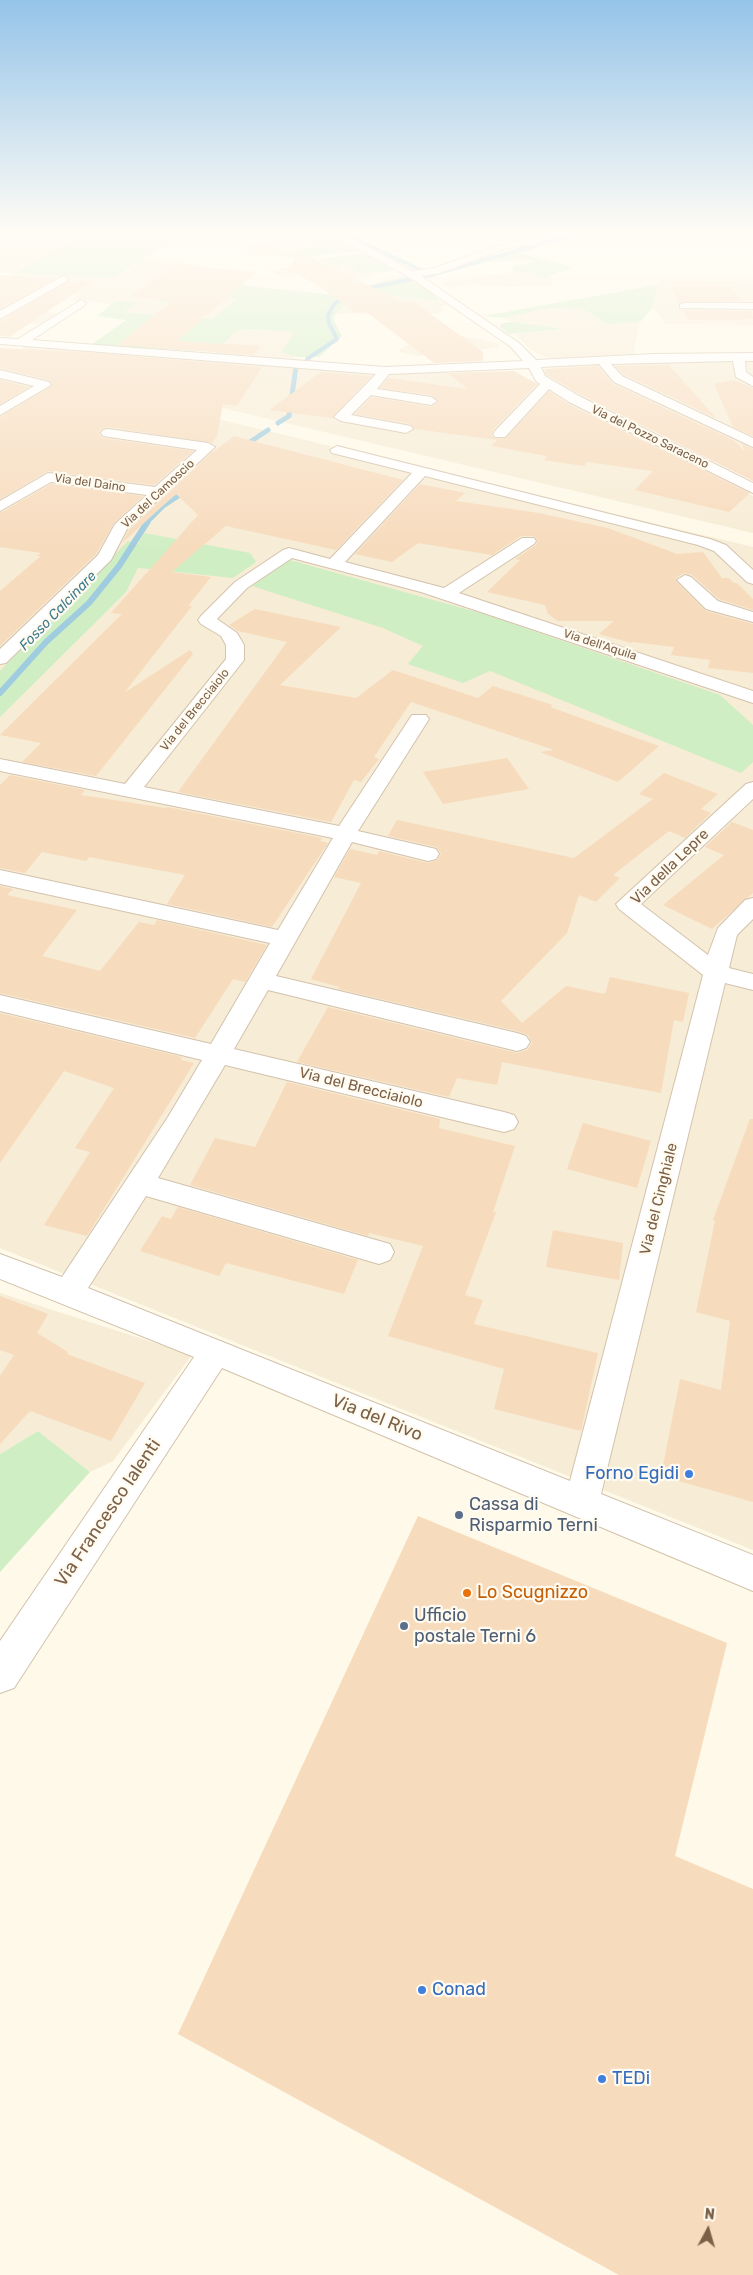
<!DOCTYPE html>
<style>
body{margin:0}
#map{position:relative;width:753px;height:2275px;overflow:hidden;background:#fef9e8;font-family:Rubik,sans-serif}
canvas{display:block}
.north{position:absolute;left:683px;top:2205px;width:50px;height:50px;-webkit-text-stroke:4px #fffbf0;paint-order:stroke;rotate:6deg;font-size:14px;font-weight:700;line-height:20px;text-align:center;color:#7c6148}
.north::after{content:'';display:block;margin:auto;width:18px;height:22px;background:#7c6148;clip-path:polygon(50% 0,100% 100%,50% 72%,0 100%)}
</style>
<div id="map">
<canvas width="753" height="2275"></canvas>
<div class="north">N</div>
</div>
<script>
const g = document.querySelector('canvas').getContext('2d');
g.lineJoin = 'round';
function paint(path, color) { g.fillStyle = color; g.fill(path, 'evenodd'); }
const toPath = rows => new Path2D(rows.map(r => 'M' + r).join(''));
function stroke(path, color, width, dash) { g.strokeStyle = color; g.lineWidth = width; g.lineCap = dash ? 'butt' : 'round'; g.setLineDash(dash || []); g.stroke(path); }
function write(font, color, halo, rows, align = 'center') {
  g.font = font + ' Rubik,sans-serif'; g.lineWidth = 4.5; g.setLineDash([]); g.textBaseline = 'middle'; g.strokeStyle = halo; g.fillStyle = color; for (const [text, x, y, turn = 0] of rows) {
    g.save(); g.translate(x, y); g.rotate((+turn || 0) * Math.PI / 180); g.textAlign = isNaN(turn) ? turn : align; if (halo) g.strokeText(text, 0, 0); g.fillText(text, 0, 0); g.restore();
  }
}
paint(toPath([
 [0,232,85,232,17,273,112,278,148,257,209,267,161,302,192,293,239,297,212,319,124,312,136,302,116,301,113,304,72,300,80,295,44,292,15,310,58,313,42,324,16,323,0,333,0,282,15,273,0,272],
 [267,232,293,232,320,247,252,257,250,252,240,246,274,242,263,233],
 [343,264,363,274,392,270,396,271,370,275,374,277,322,285,303,275,283,278,268,270,294,267,302,270],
 [514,272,535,273,544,278,550,276,555,279,551,286,508,287,472,284,450,288,441,282],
 [658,280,753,281,753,325,665,324,653,307],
 [376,294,439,301,448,305,442,306,441,313,395,318,363,313,336,314,349,299],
 [547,308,583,309,607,324,640,322,633,354,559,359,544,357,529,349,516,334,561,329,512,322,504,318],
 [252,329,295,332,283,352,295,357,294,359,215,354,236,331],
 [463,336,498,343,500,347,437,356,429,354,418,356,399,352,400,349,415,341],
 [25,346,403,373,504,373,532,381,753,496,753,533,10,358],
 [753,361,753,481,565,388,548,369,587,364],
 [0,367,753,547,753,1550,0,1248],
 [0,1293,192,1355,113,1461,90,1472,38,1431,0,1454]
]), '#f7ecd5');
paint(toPath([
 [85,232,194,232,156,251,112,278,16,273],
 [293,232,327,232,357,251,295,258,287,258,276,254,319,247],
 [515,252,534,257,573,267,544,278,535,273,514,272,512,266,534,262,526,259,502,262,489,262],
 [366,253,392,270,363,274,343,264,330,266,319,259],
 [404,277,433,292,439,301,376,294,349,299,333,318,342,336,319,357,295,357,282,352,294,332,252,329,236,331,216,352,91,345,126,320,97,316,116,301,137,302,125,312,212,319,238,298,192,293,181,303,160,302,191,280,335,295,364,286],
 [657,285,653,307,640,322,607,324,583,309,547,308,504,318,483,316],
 [512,322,542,326,563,329,509,334,499,326,503,323],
 [144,533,250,553,256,562,233,578,138,568,126,592,0,717,0,671,128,541,138,544],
 [290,560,487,615,720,695,753,725,753,762,741,773,490,671,463,683,408,664,423,646,383,628,252,586],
 [38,1431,90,1472,0,1572,0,1454]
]), '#d0eec4');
stroke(toPath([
 [341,232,431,275],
 [307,359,337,339,329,323,328,315,335,303,359,290,431,275,584,232]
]), '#9fccde', 4);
stroke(toPath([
 [278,423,289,416,296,367],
 [241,448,268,430],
 [147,522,163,506,189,489]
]), '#9fccde', 5);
stroke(toPath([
 [0,693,46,642,89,603,119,566,148,521]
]), '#9fccde', 6);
paint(toPath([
 [299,251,403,302,413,301,483,352,483,361,434,363,366,312,356,313,320,287,289,269],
 [174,265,257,272,177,341,261,346,253,355,118,345,171,301,131,296],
 [0,275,54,279,0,309],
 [69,280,92,282,9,337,0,336,0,321],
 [671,287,729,287,742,301,679,303],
 [682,310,752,311,753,319,688,320],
 [0,348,83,352,262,367,237,406,223,404,217,436,212,443,108,427,101,429,99,434,103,438,193,451,154,485,48,471,0,499,0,417,53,385,49,380,0,368],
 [669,365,716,418,623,374,615,366],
 [598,366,613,384,735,441,745,452,741,443,753,449,753,481,580,394,546,375,544,369],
 [514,371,537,384,493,430,491,435,495,439,506,438,549,391,568,404,750,493,729,512,635,490,653,471,587,462,584,466,544,460,547,456,491,446,497,440,415,429,411,424,355,414,372,397,431,407,439,402,431,395,380,388,388,378,468,389,447,373],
 [321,372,371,376,333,416,333,418,269,410],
 [0,380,29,387,0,404],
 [734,380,753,388,753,436,733,427,714,384],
 [234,436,403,480,336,550,226,526,172,572,211,577,188,606,192,606,124,693,190,650,193,654,96,776,22,762,41,743,0,735,122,614,111,613,198,515,176,494,122,543,129,530,209,455],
 [51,484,143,496,114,523,96,554,0,646,0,591,41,556,37,556,41,553,0,547,0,513],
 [420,484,465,493,456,501,539,513,608,528,677,554,703,552,722,578,729,578,734,583,737,583,753,599,753,610,719,599,692,575,684,573,676,578,676,581,706,611,753,624,753,673,708,668,710,660,671,655,674,647,633,642,631,643,599,634,614,621,558,621,548,614,545,605,487,592,520,560,515,559,536,545,538,540,534,536,521,536,492,555,418,543,392,562,355,554],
 [255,609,341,627,280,685,356,698,393,670,478,698,493,686,553,705,550,707,659,746,618,782,540,752,554,750,411,702,374,757,379,759,361,782,354,780,331,822,178,792,287,642,238,631,229,625],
 [507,758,529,789,443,804,423,772],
 [664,773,718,794,701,809,711,813,685,838,669,831,613,875,620,878,596,902,579,895,567,933,501,1001,522,1023,566,986,605,994,610,977,689,993,683,1022,674,1020,661,1093,502,1062,497,1085,457,1078,449,1097,297,1062,328,1007,517,1053,527,1050,532,1043,528,1035,517,1031,338,989,339,987,311,979,361,883,334,877,350,849,377,855,379,851,428,863,438,860,441,853,436,847,388,836,397,820,574,858,653,799,639,794],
 [10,775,85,790,81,795,166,808,167,807,322,838,320,841,328,843,272,927,167,904,185,875,89,857,86,861,42,852,25,873,0,868,0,785],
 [732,822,753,830,753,893,712,929,663,905,724,855,705,847],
 [0,886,13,889,7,895,77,910,42,956,100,971,139,922,154,925,157,920,267,945,245,982,233,979,195,1038,0,993],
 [0,1013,182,1057,181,1060,194,1063,87,1236,44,1225,90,1152,75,1148,114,1088,64,1071,0,1163],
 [287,1082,440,1119,439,1128,515,1146,493,1212,496,1212,465,1295,483,1300,474,1324,598,1353,581,1431,494,1409,504,1369,388,1336,423,1246,369,1233,368,1236,190,1185,215,1138,255,1147],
 [750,1119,753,1119,753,1502,661,1476,680,1379,721,1390,730,1321,696,1312,715,1221,713,1220],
 [583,1123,651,1141,637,1188,567,1169],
 [178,1207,358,1260,344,1294,226,1263,219,1276,140,1251,162,1216,171,1219],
 [553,1230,623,1243,619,1280,546,1267],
 [0,1296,48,1314,37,1333,68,1352,67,1354,145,1383,111,1441,30,1411,0,1444,0,1376,14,1355,0,1350],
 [418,1516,727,1643,675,1856,753,1889,753,2275,619,2275,178,2034]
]), '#f7dbbd');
const minor = toPath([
 [328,232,340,232,412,271,434,268,496,246,520,241,507,232,524,234,530,240,527,245,501,250,440,273,421,276,519,343,536,360,653,354,753,353,753,361,745,361,746,372,753,377,753,386,736,377,733,361,611,364,622,376,753,438,753,447,614,382,599,364,541,367,545,376,579,396,753,483,753,493,569,402,549,389,505,437,495,437,493,434,495,431,540,384,536,381,529,368,389,374,377,389,431,397,437,401,431,405,371,395,351,415,411,426,413,429,406,433,341,421,334,417,376,374,0,344,0,338,18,339,81,300,86,303,85,305,32,340,385,367,523,361,511,347,412,279,328,232],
 [63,276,67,277,67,281,0,319,0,311,63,276],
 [684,303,753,303,753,309,680,308,680,304,684,303],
 [0,370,49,382,51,385,0,415,0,406,34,386,0,378,0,370],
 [108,429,208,443,215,447,127,529,111,560,6,663,0,664,0,649,98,555,115,524,147,495,51,482,0,511,0,501,48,473,155,487,197,450,103,436,101,433,103,430,108,429],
 [337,446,710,539,726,545,753,570,753,584,747,582,714,551,698,545,425,476,345,562,444,588,522,538,534,538,536,541,534,544,459,593,753,691,753,703,421,592,292,558,247,588,217,619,237,633,244,645,244,660,144,787,339,826,412,715,426,715,429,719,358,831,436,849,439,854,436,859,428,861,352,842,276,976,517,1033,526,1036,530,1042,526,1048,517,1051,268,990,234,1049,504,1112,514,1115,518,1122,514,1129,504,1132,225,1065,158,1178,390,1244,394,1252,390,1260,379,1264,146,1196,88,1288,570,1481,703,975,619,909,616,904,746,784,753,782,753,799,641,904,708,955,718,928,745,900,753,898,753,919,737,935,729,968,753,974,753,990,725,983,601,1494,753,1555,753,1591,222,1368,14,1688,0,1693,0,1641,194,1357,0,1279,0,1254,62,1277,168,1117,202,1060,0,1011,0,995,211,1044,270,943,0,884,0,870,278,930,333,838,0,771,0,759,125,784,226,659,226,645,221,636,201,624,198,620,201,616,235,582,283,550,289,548,330,559,412,473,332,453,330,450,337,446],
 [685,575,691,577,718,601,753,612,753,622,706,609,677,580,685,575]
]);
stroke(minor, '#d3c2ac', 2);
paint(minor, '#fff');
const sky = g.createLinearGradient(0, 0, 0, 551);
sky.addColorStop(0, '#95c4e9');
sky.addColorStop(0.42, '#fffcf5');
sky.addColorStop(1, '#fffcf500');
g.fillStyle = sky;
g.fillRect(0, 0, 753, 551);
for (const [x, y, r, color] of [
 [689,1474,5,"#3f7fe0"],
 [459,1515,5,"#5c6f8a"],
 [467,1593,5,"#e8710a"],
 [404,1626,5,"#5c6f8a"],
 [422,1990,5,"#3f7fe0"],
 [602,2079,5,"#3f7fe0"]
]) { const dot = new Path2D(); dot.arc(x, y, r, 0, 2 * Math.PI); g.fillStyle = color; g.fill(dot); stroke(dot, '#fffbf0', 2); }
write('12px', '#7c6148', '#fffbf0', [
 ["Via del Pozzo Saraceno",650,437,26],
 ["Via del Daino",90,483,8],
 ["Via del Camoscio",158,494,-43],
 ["Via dell'Aquila",600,645,18],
 ["Via del Brecciaiolo",195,710,-51]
]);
write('italic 14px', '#3f7a91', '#fffbf0', [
 ["Fosso Calcinare",58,611,-46]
]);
write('15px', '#7c6148', '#fffbf0', [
 ["Via della Lepre",670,867,-44],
 ["Via del Brecciaiolo",361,1088,14],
 ["Via del Cinghiale",659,1199,-76]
]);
write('18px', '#7c6148', '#fffbf0', [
 ["Via del Rivo",377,1418,22],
 ["Via Francesco Ialenti",108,1513,-56]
]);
write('18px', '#366cbe', '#fffbf0', [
 ["Forno Egidi",679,1474,"right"],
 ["Conad",432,1990],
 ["TEDi",612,2079]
], 'left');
write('18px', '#4e5e75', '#fffbf0', [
 ["Cassa di",469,1505],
 ["Risparmio Terni",469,1526],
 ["Ufficio",414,1616],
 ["postale Terni 6",414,1637]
], 'left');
write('18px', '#c56008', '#fffbf0', [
 ["Lo Scugnizzo",477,1593]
], 'left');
</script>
